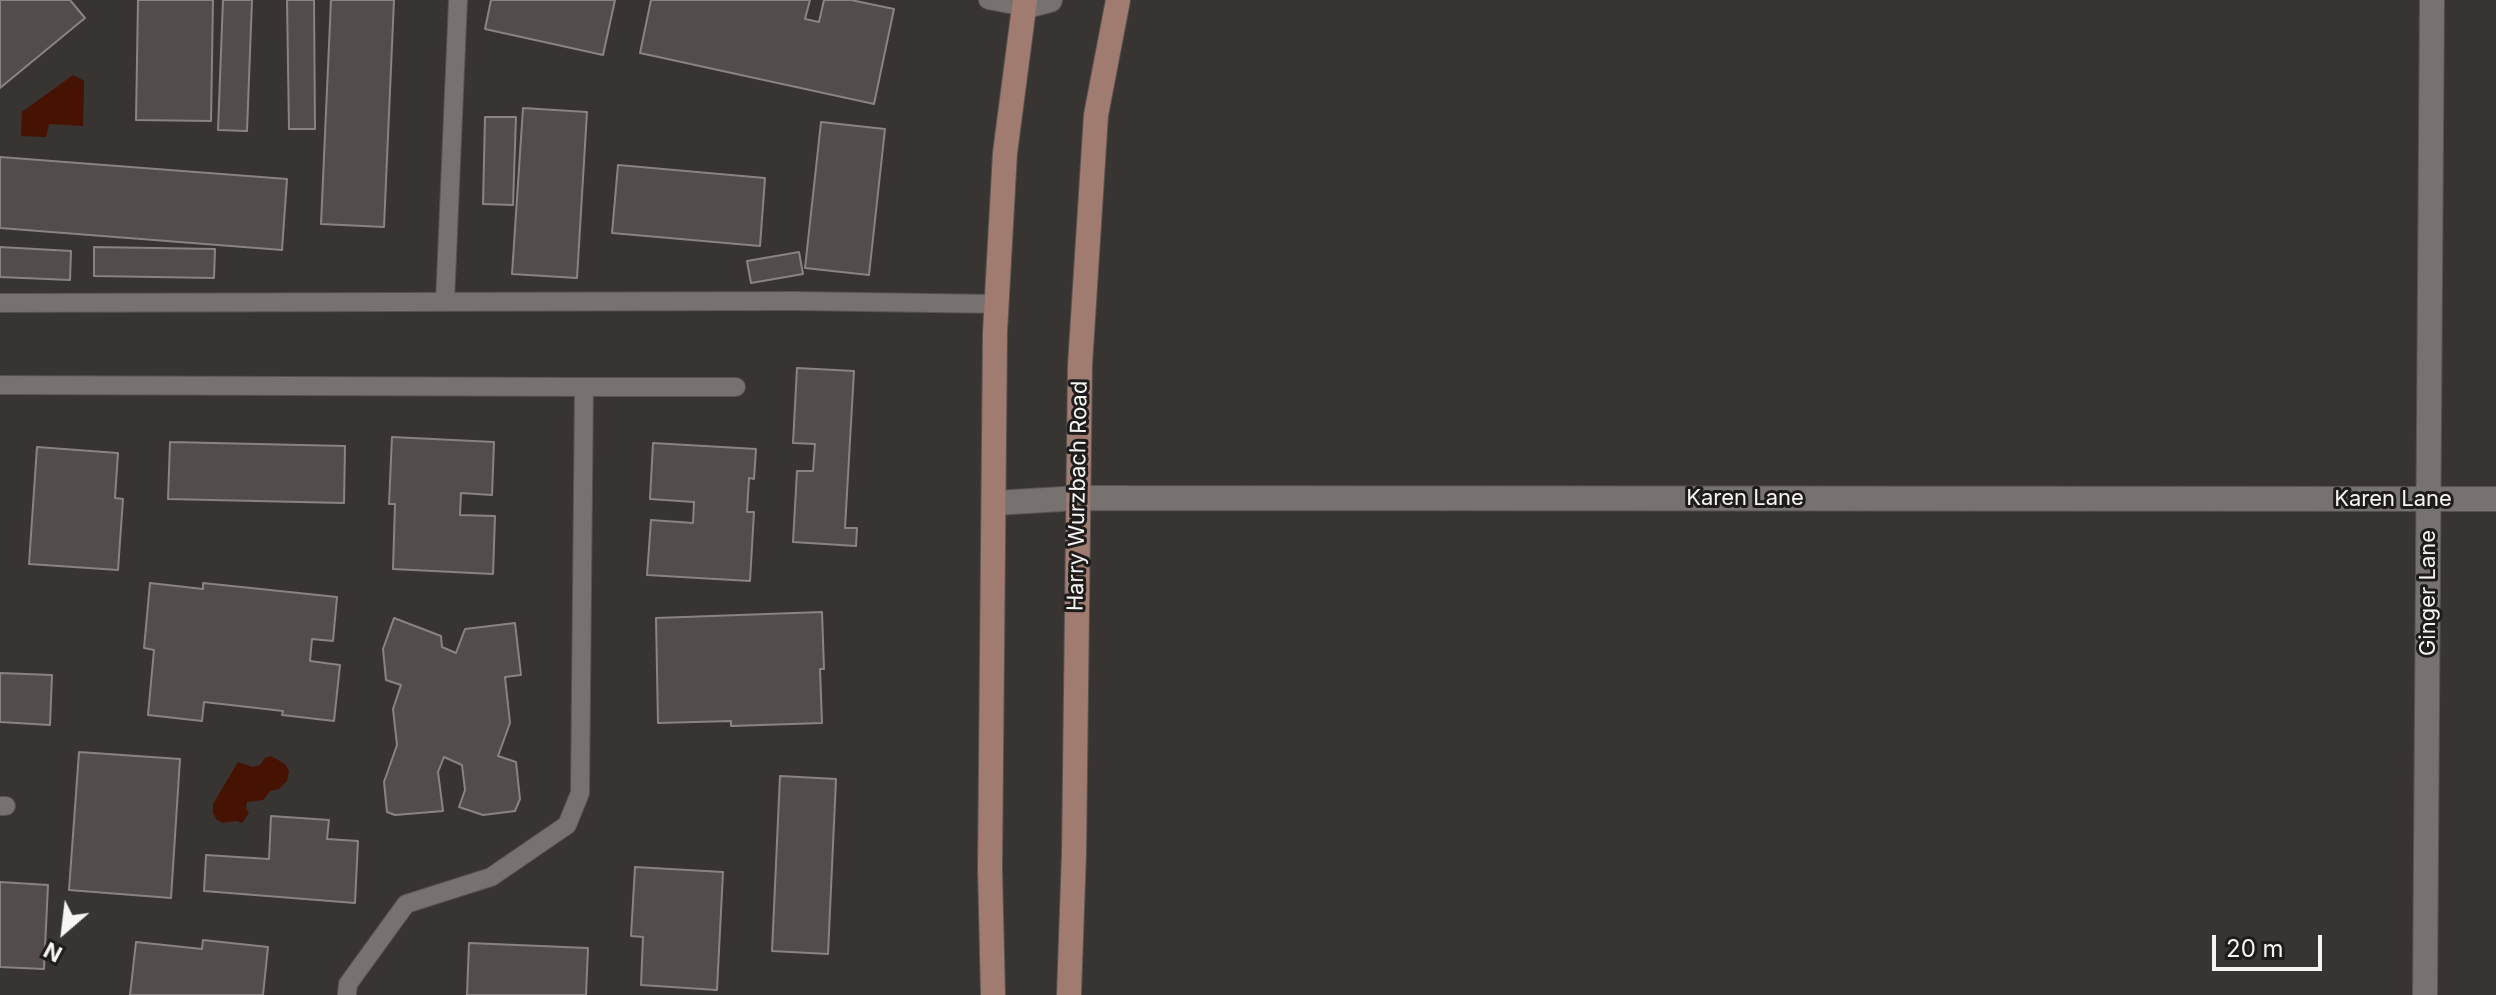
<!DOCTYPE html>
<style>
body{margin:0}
#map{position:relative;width:2496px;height:995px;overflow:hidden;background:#383432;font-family:Inter,sans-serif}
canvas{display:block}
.north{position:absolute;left:24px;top:891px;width:80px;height:80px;-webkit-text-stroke:6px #1e1c1b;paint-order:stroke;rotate:208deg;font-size:22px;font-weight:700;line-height:32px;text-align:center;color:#f7f4f3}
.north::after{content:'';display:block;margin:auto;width:28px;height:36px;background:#f7f4f3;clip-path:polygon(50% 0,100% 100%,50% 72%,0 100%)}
.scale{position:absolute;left:2212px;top:935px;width:110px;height:36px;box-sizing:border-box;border:4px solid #f7f4f3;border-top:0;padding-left:10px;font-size:24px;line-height:28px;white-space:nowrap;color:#f7f4f3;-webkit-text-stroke:6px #1e1c1b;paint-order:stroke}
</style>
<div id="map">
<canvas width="2496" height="995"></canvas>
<div class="north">N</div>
<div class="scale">20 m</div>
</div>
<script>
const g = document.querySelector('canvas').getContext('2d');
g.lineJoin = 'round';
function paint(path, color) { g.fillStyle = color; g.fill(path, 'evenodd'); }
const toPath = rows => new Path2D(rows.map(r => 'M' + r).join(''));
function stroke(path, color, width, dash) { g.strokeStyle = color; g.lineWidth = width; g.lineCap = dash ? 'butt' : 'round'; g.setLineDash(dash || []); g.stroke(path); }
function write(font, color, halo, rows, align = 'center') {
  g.font = font + ' Inter,sans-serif'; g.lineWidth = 6; g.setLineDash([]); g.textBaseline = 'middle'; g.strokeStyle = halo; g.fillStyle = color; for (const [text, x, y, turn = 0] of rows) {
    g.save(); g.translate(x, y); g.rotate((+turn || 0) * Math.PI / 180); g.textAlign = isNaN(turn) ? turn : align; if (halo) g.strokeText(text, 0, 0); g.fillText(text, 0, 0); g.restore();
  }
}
paint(toPath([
 [73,75,84,81,83,126,49,124,46,137,21,136,22,112],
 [271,756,285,764,289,771,287,781,279,789,270,791,263,800,247,802,246,808,249,813,242,823,236,821,223,823,217,820,213,813,213,804,238,762,253,767,260,765,265,758]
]), '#461202');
const building = toPath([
 [0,0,70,0,85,18,0,88,0,0],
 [138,0,213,0,211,121,136,120,138,0],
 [223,0,252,0,247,131,218,130,223,0],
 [287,0,314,0,315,129,289,129,287,0],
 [331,0,394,0,384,227,321,224,331,0],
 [491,0,615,0,603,55,485,29,491,0],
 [651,0,810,0,805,19,819,22,824,0,851,0,894,9,874,104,640,53,651,0],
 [523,108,587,112,577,278,512,274,523,108],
 [485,117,516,117,513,205,483,204,485,117],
 [821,122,885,129,869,275,805,268,821,122],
 [0,157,287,179,282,250,0,228,0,157],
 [618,165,765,178,760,246,612,233,618,165],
 [0,247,71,251,70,280,0,277,0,247],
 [94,247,215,249,214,278,94,276,94,247],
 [799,252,803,274,751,283,747,261,799,252],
 [797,368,854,371,845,528,857,528,856,546,793,542,797,471,813,471,815,444,793,443,797,368],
 [392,437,494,442,492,495,461,493,460,515,495,516,493,574,393,569,395,504,389,504,392,437],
 [170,442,345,446,344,503,168,499,170,442],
 [653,443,756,449,754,479,749,478,747,512,754,512,750,581,647,575,651,520,693,523,694,502,650,499,653,443],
 [37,447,118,453,115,498,123,499,118,570,29,564,37,447],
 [150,583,203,589,203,583,337,597,333,641,312,639,310,661,340,665,334,721,282,715,283,711,204,702,202,721,148,715,154,650,144,648,150,583],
 [822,612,824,669,820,669,822,723,731,726,731,721,658,723,656,618,822,612],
 [394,618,441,636,442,647,456,653,465,629,515,623,521,675,505,677,510,723,498,756,516,762,520,799,515,811,483,815,459,807,465,790,462,765,444,757,438,772,443,811,395,815,387,812,384,782,397,745,393,709,401,685,386,680,383,649,394,618],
 [0,673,52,675,50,725,0,722,0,673],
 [79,752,180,759,171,898,69,890,79,752],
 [780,776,836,779,828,954,772,951,780,776],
 [271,816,329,820,327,839,358,841,355,903,204,891,206,855,269,859,271,816],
 [635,867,723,872,717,990,641,985,643,937,631,936,635,867],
 [0,882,48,885,44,969,0,967,0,882],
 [203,940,268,947,263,995,130,995,136,942,202,949,203,940],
 [469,943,588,948,586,995,467,995,469,943]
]);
paint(building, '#524d4b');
stroke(building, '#898482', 2);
const lane = toPath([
 [988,0,1024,7],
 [445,302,458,0],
 [0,303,796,301,997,304],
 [0,385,584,387,580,793,567,825,491,877,406,904,348,984,347,995],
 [584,387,736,387],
 [0,806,6,806]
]);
const street = toPath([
 [1024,7,1050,0],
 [995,503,1079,498,2496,499],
 [2425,995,2432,0]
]);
const secondary = toPath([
 [993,995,990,869,995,332,1005,153,1025,0],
 [1069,995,1074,853,1080,365,1096,115,1118,0]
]);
stroke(lane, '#575352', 20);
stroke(street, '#575352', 26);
stroke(secondary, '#575352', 26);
stroke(lane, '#777170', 18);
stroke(street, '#777170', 24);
stroke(secondary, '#9f7b70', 24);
write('22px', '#f7f4f3', '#1e1c1b', [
 ["Harry Wurzbach Road",1078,496,-89],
 ["Karen Lane",1745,498],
 ["Karen Lane",2393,499],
 ["Ginger Lane",2428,593,-90]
]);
</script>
